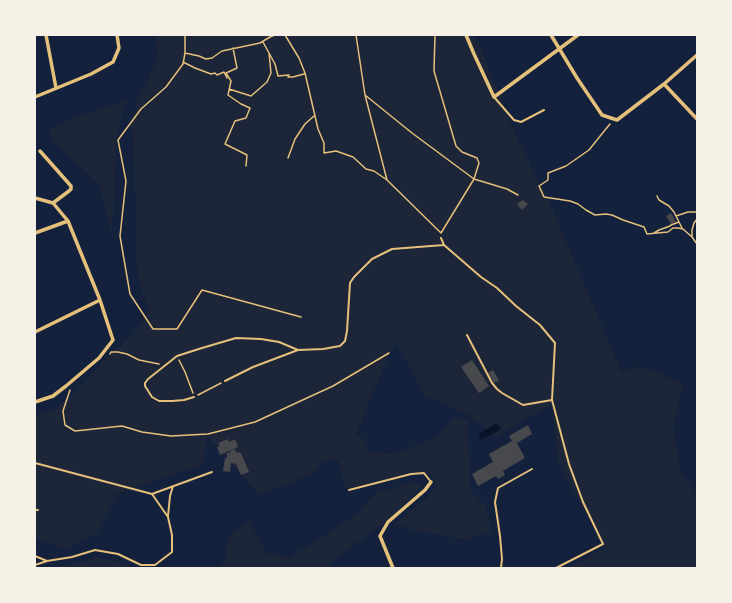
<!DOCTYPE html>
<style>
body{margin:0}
#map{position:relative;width:732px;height:603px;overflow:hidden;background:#14213d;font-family:"Noto Sans",sans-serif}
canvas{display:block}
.frame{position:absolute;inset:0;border:36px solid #f6f1e7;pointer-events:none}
</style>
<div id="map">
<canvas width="732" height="603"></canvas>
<div class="frame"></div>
</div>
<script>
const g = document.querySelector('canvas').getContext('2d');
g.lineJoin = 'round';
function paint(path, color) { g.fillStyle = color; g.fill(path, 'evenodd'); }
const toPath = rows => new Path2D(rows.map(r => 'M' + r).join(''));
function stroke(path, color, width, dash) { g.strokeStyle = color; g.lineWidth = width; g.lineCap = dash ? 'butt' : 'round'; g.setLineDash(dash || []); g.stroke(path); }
paint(toPath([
 [155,35,473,35,483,54,517,138,539,183,545,192,621,371,639,366,684,383,673,428,681,472,697,494,697,568,566,568,605,548,558,461,552,404,496,437,470,416,425,396,395,341,356,434,361,436,370,452,395,454,435,437,455,416,468,420,470,490,485,505,491,531,468,540,414,530,395,524,429,496,435,484,429,473,415,471,346,489,338,460,322,461,313,474,259,495,207,435,203,465,117,494,96,534,66,550,35,539,35,416,53,410,73,395,113,351,132,336,149,311,137,275,134,149,131,125,137,100,148,81,158,53],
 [129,99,123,110,117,134,112,234,100,185,56,144,48,129,66,121],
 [415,482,422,487,379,527,334,559,330,568,218,568,225,560,228,537,248,520,267,553,289,558,356,515,376,492],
 [95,557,116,560,132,568,47,568,78,563]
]), '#1d2539');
paint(toPath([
 [497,423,501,429,481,440,478,434]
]), '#0b132b');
paint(toPath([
 [523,200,528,204,522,210,517,204],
 [671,213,676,222,671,224,666,216],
 [472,360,489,386,479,393,461,367],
 [493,370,499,381,494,383,488,373],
 [528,425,532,434,517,443,525,458,503,471,505,475,498,479,496,476,478,486,472,474,493,462,489,454,512,441,509,436],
 [228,439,229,442,235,439,238,447,220,455,217,447,220,446,218,443],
 [236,449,235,452,241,453,249,472,241,475,236,464,231,463,230,472,223,471,225,458,227,458,227,453,230,453,230,451]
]), '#48494c');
stroke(toPath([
 [185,35,185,53,183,64,166,87,141,109,118,140,126,181,120,236,130,294,153,329,177,329,202,290,301,317],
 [285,35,299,58,305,73,318,129,324,143,324,153,336,151,353,157,366,169,374,171,387,180,441,233],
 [356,35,365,95,387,180],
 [435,35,434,71,456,146,462,152,477,158,479,163,474,179,441,233],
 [263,42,275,64,278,76,289,75,288,77,293,77,304,74],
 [233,48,237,68,226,73,231,81,228,95,241,104,250,108,246,118,235,121,225,144,247,155,246,166],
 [185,53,199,56,206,59,212,58,222,51,260,43,270,37,275,35],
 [183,62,195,68,211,74,215,73,217,75,224,72,227,78],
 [229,89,251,96,267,82,271,73,269,53],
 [365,95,412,133,474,179,507,189,518,195],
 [610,124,605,130,589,150,566,166,548,173,548,180,539,186,544,197,570,201,578,204,586,210,595,215,606,214,612,215,623,220,644,227,647,234,668,232,673,228,678,228,683,229,692,237,697,244],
 [288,158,295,139,305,124,314,116],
 [657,196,659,200,669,206,674,212,682,228],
 [676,216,688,212,697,212],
 [654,233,659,230,670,226,671,225,679,222],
 [692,237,692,230,694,223,697,219],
 [110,354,111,352,118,352,127,354,139,360,159,364],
 [179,360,185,372,193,393],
 [70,390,63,411,65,425,75,431,122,426,142,432,171,436,208,434,255,422,333,386,389,353],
 [198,395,221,383]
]), '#e5c07b', 1.5);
stroke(toPath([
 [494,97,514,120,521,122,544,110],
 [441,238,444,245,481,277,497,288,516,306,540,325,555,343,552,400,569,464,583,502,603,544,556,568],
 [467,335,492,383,497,389,502,393,523,405,552,400],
 [298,350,323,349,340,346,345,341,347,331,350,283,354,277,372,259,392,249,444,245],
 [194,397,184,400,172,401,159,401,152,397,145,386,145,383,148,379,177,356,202,348,236,338,261,339,279,342,298,350,253,367,225,381],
 [35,463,152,494,168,517,172,535,172,552,155,565,141,565,118,554,95,550,72,557,47,561,35,565],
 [349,490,411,474,424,473,431,482],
 [152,494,212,472],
 [35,510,38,510],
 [168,516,170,496,173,486],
 [35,556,47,561],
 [501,568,502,559,500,536,495,502,498,488,532,469]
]), '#e5c07b', 2);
stroke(toPath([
 [46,35,56,88],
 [466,35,474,54,494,97,578,35],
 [551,35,577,78,602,115,617,120,664,84,697,55],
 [664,84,697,119],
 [35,97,91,74,113,62,119,48,117,35],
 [40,151,71,186,71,189,69,191,53,203],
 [35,198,53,203,68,221,100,300,113,340,99,358,66,386,53,396,35,402],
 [35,233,68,221],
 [35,332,100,300],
 [393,568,380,536,388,522,425,490,431,482]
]), '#e5c07b', 3.5);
</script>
